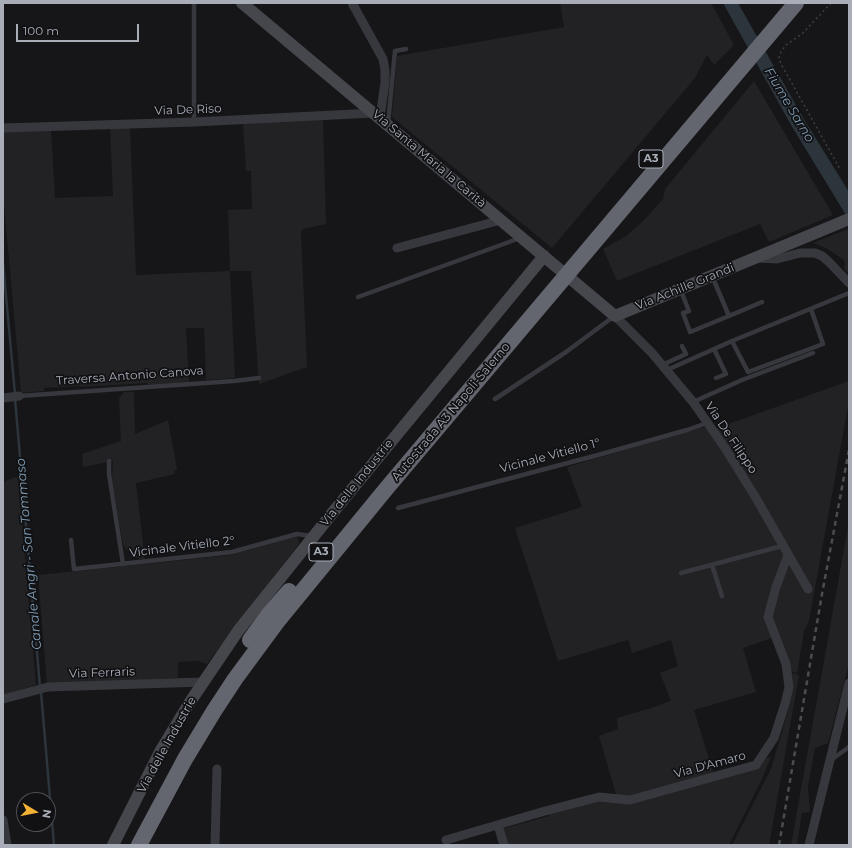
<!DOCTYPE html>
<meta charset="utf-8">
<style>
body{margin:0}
#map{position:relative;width:852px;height:848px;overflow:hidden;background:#161618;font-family:Montserrat,sans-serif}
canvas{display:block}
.frame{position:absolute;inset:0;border:4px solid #a8adb8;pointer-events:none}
.north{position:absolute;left:16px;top:792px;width:40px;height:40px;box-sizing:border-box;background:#111113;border:1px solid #4d4f55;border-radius:50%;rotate:100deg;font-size:11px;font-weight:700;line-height:16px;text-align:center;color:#a8adb8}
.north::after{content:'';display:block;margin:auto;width:14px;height:18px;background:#f2b134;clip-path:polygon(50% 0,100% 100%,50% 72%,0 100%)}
.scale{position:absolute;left:16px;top:24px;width:123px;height:18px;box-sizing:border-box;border:2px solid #a8adb8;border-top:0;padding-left:5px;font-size:12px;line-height:14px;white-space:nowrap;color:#a8adb8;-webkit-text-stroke:3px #111113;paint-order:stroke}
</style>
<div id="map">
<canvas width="852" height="848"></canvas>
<div class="frame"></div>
<div class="north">N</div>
<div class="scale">100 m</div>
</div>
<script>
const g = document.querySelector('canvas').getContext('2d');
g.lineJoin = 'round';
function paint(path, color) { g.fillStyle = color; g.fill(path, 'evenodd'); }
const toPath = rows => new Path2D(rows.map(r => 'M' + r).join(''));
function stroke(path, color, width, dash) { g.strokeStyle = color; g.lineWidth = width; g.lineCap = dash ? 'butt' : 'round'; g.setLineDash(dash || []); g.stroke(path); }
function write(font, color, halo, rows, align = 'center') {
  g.font = font + ' Montserrat,sans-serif'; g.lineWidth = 3.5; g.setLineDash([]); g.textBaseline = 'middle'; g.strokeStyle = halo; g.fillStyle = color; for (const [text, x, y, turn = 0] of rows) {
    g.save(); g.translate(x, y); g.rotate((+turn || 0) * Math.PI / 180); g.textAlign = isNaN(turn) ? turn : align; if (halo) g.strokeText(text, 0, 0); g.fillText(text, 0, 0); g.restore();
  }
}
paint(toPath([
 [560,3,711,3,734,45,714,65,707,55,695,78,552,248,392,117,397,56,564,27],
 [754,81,833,215,769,242,760,224,617,281,603,249,626,236,644,220,663,199,665,189],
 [323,119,326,224,302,229,301,234,307,367,259,384,251,271,230,271,235,378,206,380,204,328,186,328,189,382,147,385,147,383,81,387,80,386,44,388,44,391,21,393,3,193,3,131,51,129,55,198,113,196,110,128,130,127,136,275,230,271,228,210,252,209,251,171,246,171,243,123],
 [848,229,849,231,849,275,844,268,845,264,844,260,826,248,813,243],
 [849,381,849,401,809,621,804,631,797,673,783,669,772,638,743,648,756,692,694,710,713,772,771,757,762,779,729,845,507,845,502,829,549,816,548,813,603,800,618,801,599,736,618,729,617,718,648,709,671,701,660,673,678,666,671,640,632,653,628,640,558,661,515,528,582,507,567,467,700,428,717,428],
 [124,392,134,392,135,434,168,420,176,464,177,470,174,471,175,474,136,483,145,560,134,557,125,548,122,540,112,478,113,461,83,467,82,454,121,441,119,398],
 [18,476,36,685,3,695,3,482],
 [849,521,848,667,828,743,815,748,808,786,810,812,802,813,797,845,791,845],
 [298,536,299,544,207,664,198,661,178,662,178,678,47,685,38,575,232,555],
 [792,673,799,675,769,845,732,845,771,769,790,704,793,685]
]), '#222225');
paint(toPath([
 [723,3,738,3,805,121,849,192,849,220,791,125]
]), '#2c353c');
stroke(toPath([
 [3,263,15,394],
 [15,399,40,687],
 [41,692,54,845]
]), '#2c353c', 2.5);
stroke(toPath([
 [831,3,802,34,786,45,781,52,779,58,781,64,840,169],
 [847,3,849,4]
]), '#3d3f44', 1.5, [2, 3]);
stroke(toPath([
 [194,3,194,122],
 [388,124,395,51,406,49],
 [712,276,729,316,762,302],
 [681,291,689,311,683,313,690,332,729,316],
 [358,297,520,238],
 [732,341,748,372,823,344,811,309],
 [714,349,726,374,716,378],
 [662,365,686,354,682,346],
 [667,370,732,341,849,293],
 [19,396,234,381,259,378],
 [495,399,566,352,613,317],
 [693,402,742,380,813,353],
 [109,461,109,474,123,564],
 [398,508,598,455,687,430,707,423],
 [71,540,74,569,232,552,297,534,312,536],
 [712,565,722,596],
 [681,573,782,546],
 [831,760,849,747]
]), '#37383d', 4.5);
stroke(toPath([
 [352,3,383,59,385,70,385,82,380,118],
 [3,128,194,122,374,113],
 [397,248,501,220],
 [758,258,777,259,800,253,815,253,822,256,829,262,849,283],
 [615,316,652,353,693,402,725,448,756,498,808,589],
 [3,398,19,396],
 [3,699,48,687,203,682],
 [3,820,7,845],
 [498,825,504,845],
 [446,840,545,811,599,797,630,800,756,765,774,738,785,704,789,687,786,664,768,617,776,587,788,555],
 [215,845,217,769],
 [809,845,849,683]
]), '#37383d', 9);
stroke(toPath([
 [242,3,615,316,849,219],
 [113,845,161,750,190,702,238,631,334,511,544,256]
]), '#45474d', 12);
stroke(toPath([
 [250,640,269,614,289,591],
 [139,845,185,759,214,711,235,679,277,622,386,489,796,3]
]), '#63666e', 16);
stroke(toPath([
 [779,845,822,594,849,450]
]), '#4a4c52', 2.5, [5, 4]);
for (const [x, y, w] of [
 [651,159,24],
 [321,552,24]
]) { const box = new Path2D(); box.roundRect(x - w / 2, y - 9, w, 18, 3); g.fillStyle = '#111113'; g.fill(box); stroke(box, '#a8adb8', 1); }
write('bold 11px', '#a8adb8', null, [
 ["A3",651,159],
 ["A3",321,552]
]);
write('12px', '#a8adb8', '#111113', [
 ["Via De Riso",188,110,-2],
 ["Via Santa Maria la Carità",429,159,40],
 ["Via Achille Grandi",685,287,-22],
 ["Traversa Antonio Canova",130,376,-4],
 ["Autostrada A3 Napoli-Salerno",451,412,-50],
 ["Via De Filippo",731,438,56],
 ["Vicinale Vitiello 1°",550,456,-15],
 ["Via delle Industrie",357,483,-51],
 ["Vicinale Vitiello 2°",182,547,-7],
 ["Via Ferraris",102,673,-2],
 ["Via delle Industrie",167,745,-61],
 ["Via D'Amaro",710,765,-15]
]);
write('italic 13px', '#7f9bb3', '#111113', [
 ["Fiume Sarno",789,105,59],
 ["Canale Angri - San Tommaso",29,554,-95]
]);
</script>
